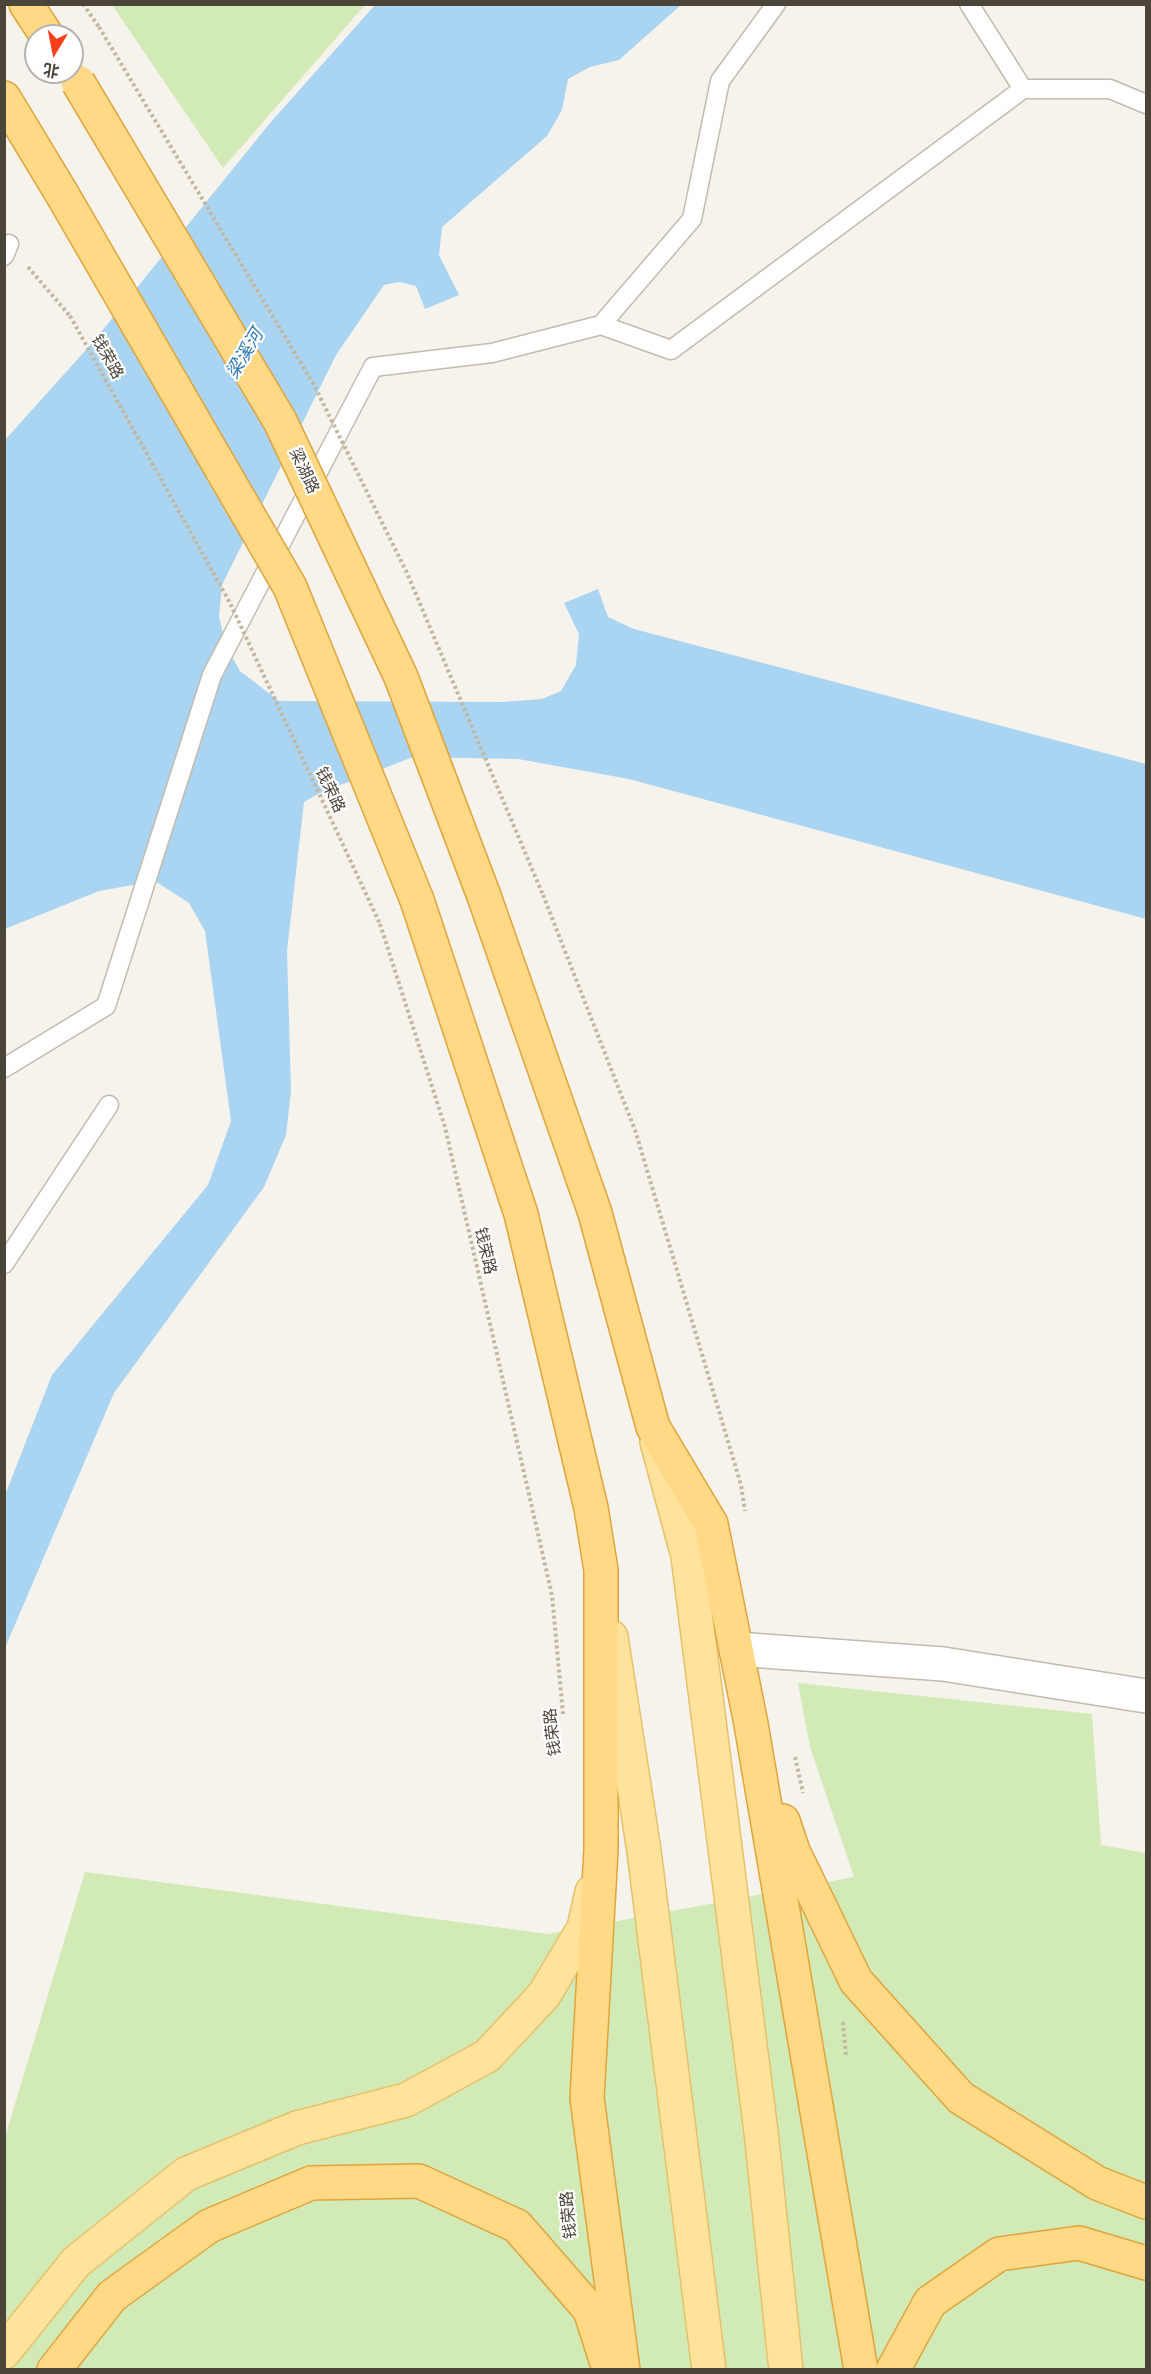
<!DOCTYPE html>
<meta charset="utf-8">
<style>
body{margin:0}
#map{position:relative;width:1151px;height:2374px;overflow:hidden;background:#f6f3ec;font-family:Montserrat,"Noto Sans SC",sans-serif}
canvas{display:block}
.frame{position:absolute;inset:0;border:6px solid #4b4439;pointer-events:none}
.north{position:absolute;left:24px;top:24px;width:60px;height:60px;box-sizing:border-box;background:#fff;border:2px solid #b7b4b0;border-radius:50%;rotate:190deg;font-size:16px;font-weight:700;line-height:24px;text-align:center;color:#4b4439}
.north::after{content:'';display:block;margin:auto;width:21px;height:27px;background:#fc3f1d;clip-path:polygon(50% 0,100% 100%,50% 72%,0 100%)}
</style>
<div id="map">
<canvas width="1151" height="2374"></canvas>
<div class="frame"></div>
<div class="north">北</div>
</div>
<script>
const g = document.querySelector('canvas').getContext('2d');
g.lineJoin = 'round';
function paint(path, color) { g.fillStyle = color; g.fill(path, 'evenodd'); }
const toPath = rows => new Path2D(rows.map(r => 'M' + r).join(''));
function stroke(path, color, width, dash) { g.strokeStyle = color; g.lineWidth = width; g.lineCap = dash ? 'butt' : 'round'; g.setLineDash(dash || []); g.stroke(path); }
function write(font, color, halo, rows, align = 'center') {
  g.font = font + ' Montserrat,"Noto Sans SC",sans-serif'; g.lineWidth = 4.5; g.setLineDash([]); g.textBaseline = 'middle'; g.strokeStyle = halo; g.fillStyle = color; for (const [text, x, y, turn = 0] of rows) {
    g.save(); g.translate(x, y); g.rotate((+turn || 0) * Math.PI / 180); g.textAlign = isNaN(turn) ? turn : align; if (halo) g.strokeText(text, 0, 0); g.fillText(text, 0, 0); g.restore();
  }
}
paint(toPath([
 [112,5,365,5,223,168],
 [798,1683,1092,1714,1101,1845,1146,1853,1146,2369,5,2370,5,2137,85,1872,548,1934,854,1877,810,1747]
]), '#d2eab5');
paint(toPath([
 [375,5,681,5,619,60,590,67,568,79,562,110,547,136,442,227,439,255,459,295,425,309,416,286,399,282,384,285,336,355,222,585,219,616,225,644,240,671,279,701,503,702,542,699,561,691,576,665,579,634,564,603,598,589,608,617,634,629,1146,764,1146,919,629,779,518,759,413,757,320,793,304,802,287,951,291,1091,286,1135,264,1187,114,1393,5,1648,5,1495,52,1375,208,1185,231,1121,205,931,189,903,155,881,99,891,5,929,5,440,93,342,270,123]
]), '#a9d4f2');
const service = toPath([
 [969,4,1023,89],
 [4,256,9,244],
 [601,325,671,350,1023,89,1110,89,1146,104],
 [4,1068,106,1006,212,675,373,367,492,353,601,325,692,219,720,81,776,4],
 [4,1264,109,1105]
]);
const minor = toPath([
 [736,1649,943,1664,1146,1696]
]);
const primary = toPath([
 [657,1442,688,1556,761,2132,786,2370],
 [611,1637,644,1851,709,2370],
 [4,2352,76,2262,186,2174,297,2128,406,2100,487,2056,544,1995,584,1928,592,1892]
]);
const trunk = toPath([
 [26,4,47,36],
 [4,98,62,194],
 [484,896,595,1213,653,1427,711,1524,751,1724,861,2370],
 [417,900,521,1214,591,1508,601,1570,601,1850,587,2098,623,2370],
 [783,1821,793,1851,856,1981,961,2098,1097,2183,1146,2202],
 [54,2370,112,2296,209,2226,311,2183,419,2181,517,2226,590,2310,606,2360],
 [893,2370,930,2302,999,2254,1079,2243,1146,2263]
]);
stroke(service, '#c2bbae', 21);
stroke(minor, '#c2bbae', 36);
stroke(primary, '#e6c16a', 36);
stroke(trunk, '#e0a43c', 36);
stroke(toPath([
 [83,4,99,27],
 [28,267,70,316],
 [543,895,635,1130,741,1485,745,1511],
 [380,924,445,1127,552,1595,563,1714],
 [795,1757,803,1793],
 [843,2022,846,2056]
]), '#c4b79f', 4, [3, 3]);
stroke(service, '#fff', 18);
stroke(minor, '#fff', 33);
stroke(primary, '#ffe39c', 33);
stroke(trunk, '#ffd985', 33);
const trunkBridge = toPath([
 [78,82,280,421,401,677,484,896],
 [62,194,290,587,417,900]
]);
stroke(trunkBridge, '#e0a43c', 36, []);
stroke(toPath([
 [99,27,314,385,407,573,543,895],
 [70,316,230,603,380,924]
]), '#c4b79f', 4, [3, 3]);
stroke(trunkBridge, '#ffd985', 33);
write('16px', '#4b4439', '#fff', [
 ["钱荣路",107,357,61],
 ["梁湖路",304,471,65],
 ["钱荣路",330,790,65],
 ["钱荣路",485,1251,77],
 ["钱荣路",553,1732,-96],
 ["钱荣路",569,2215,-95]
]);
write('italic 18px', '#2e7ab2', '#fff', [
 ["梁溪河",245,354,-59]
]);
</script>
